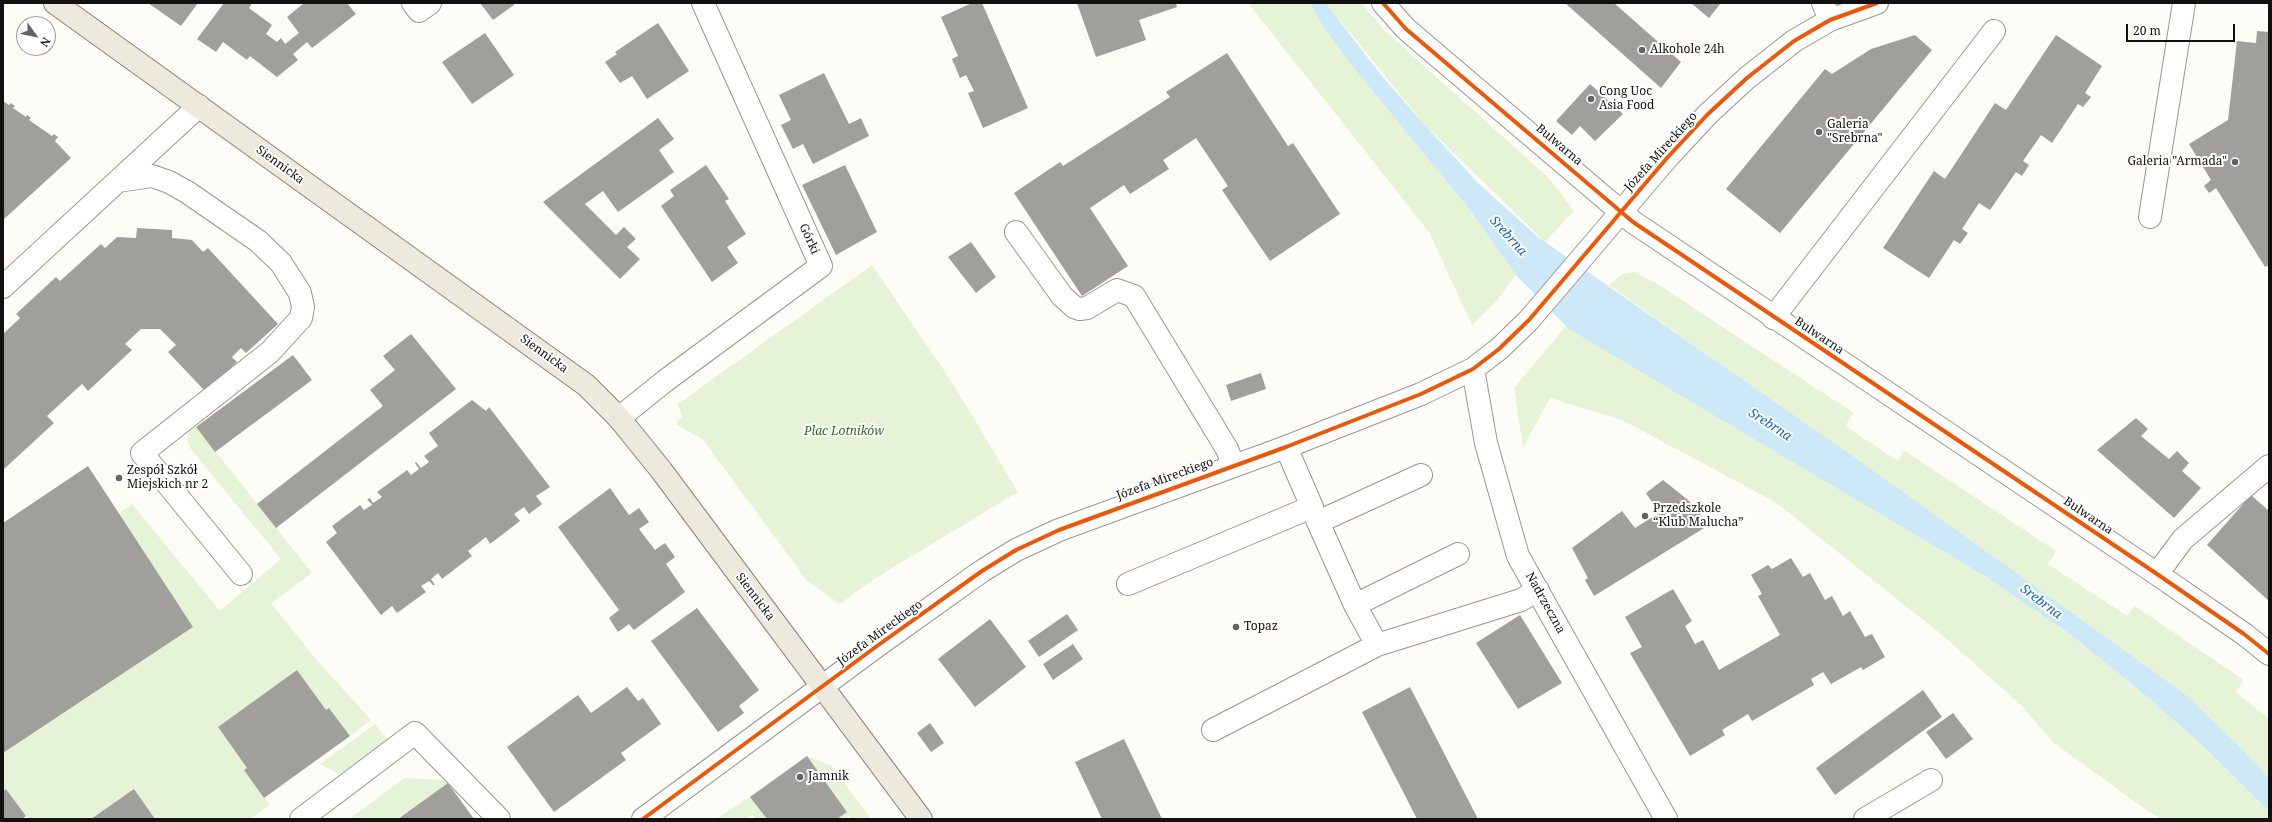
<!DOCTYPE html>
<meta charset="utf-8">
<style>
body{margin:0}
#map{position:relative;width:2272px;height:822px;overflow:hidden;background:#fdfcf7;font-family:"Noto Serif",serif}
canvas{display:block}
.frame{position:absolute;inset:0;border:4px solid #111;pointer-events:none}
.north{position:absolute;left:16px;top:16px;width:40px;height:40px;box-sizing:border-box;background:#fff;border:1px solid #a0a0a0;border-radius:50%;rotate:123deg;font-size:11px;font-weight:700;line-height:16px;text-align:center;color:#111}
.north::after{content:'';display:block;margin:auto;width:14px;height:18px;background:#646362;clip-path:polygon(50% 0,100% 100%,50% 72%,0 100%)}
.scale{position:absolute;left:2126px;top:24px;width:109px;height:18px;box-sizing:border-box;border:2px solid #111;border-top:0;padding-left:5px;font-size:12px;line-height:14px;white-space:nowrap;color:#111;-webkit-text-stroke:3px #fff;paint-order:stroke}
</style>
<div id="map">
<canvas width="2272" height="822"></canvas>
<div class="frame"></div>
<div class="north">N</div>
<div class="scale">20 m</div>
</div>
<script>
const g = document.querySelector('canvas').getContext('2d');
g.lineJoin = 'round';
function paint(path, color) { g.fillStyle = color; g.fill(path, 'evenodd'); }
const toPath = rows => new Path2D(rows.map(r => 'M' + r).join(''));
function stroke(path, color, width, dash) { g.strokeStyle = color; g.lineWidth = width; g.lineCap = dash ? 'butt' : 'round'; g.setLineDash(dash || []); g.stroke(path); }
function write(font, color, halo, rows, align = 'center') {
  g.font = font + ' "Noto Serif",serif'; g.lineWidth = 4; g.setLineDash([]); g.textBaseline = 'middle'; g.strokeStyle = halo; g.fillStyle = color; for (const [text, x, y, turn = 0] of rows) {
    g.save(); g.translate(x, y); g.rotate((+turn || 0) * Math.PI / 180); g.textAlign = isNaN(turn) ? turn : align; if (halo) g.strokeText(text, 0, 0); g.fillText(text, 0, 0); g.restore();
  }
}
paint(toPath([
 [1248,3,1310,3,1321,23,1467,206,1516,275,1498,299,1472,325,1429,232],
 [1326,3,1361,3,1384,30,1549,178,1574,211,1545,242,1424,124],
 [872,265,950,379,1018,492,874,579,840,604,808,582,703,440,676,424,682,416,678,404],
 [1635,272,1654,282,1854,413,1845,426,1898,461,1904,450,2056,551,2048,564,2127,616,2135,606,2244,680,2236,692,2269,719,2269,780,2244,751,2185,694,1609,285,1622,274],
 [1566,326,1983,575,2066,631,2145,695,2202,745,2269,811,2269,819,2161,819,2149,812,2054,743,2020,704,1941,634,1775,502,1622,420,1550,398,1523,448,1514,388],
 [196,427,312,573,271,603,314,657,371,720,350,736,329,708,326,710,297,670,218,727,247,768,244,770,270,805,250,819,155,819,134,789,91,819,28,819,7,789,3,791,3,753,193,627,118,514,132,504,220,611,281,559,190,448,187,438,190,429],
 [375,724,388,740,340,774,320,764],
 [807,756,832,766,871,819,851,819,849,816,845,819,837,819,847,811],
 [405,778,442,780,448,783,398,819,349,819],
 [750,797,767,819,755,819,752,815,746,819,716,819]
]), '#e7f3d7');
paint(toPath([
 [1310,3,1326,3,1381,75,1424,124,1479,184,1538,237,1868,467,2185,694,2244,751,2269,779,2269,811,2202,745,2145,695,2066,631,1983,575,1569,329,1516,275,1467,206,1350,63,1321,23]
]), '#cde8f7');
paint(toPath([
 [148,3,198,3,181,26],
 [224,3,252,3,249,8,272,25,266,34,277,42,281,38,285,44,299,33,287,17,304,3,347,3,356,14,312,48,307,42,293,54,298,60,277,77,250,56,247,60,223,42,216,52,197,39],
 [480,3,513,3,514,5,493,20],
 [972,3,982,3,1028,108,983,128,968,93,974,91,966,75,960,78,952,59,958,56,941,17],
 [1077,3,1176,3,1177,7,1139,20,1146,40,1096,57],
 [1565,3,1614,3,1681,62,1661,88],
 [1691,3,1721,3,1709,18],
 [658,23,689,71,647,99,632,76,620,83,605,62,617,54,615,52],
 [2257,31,2269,32,2269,265,2265,267,2216,188,2209,193,2204,186,2211,180,2189,144,2228,120,2237,41,2256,43],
 [485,33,514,75,472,104,442,62],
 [1915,35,1932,50,1780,233,1726,189,1825,69,1832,74,1871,49],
 [2056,35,2102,66,2085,93,2091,97,2083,107,2078,104,2052,143,2041,135,2023,161,2029,165,2022,176,2016,172,1990,210,1979,203,1962,229,1968,233,1960,244,1954,240,1929,278,1883,248,1934,171,1945,179,1995,103,2006,110],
 [1227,53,1288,146,1293,143,1340,214,1270,261,1222,190,1228,186,1196,138,1163,160,1169,169,1130,194,1124,185,1090,208,1128,266,1082,296,1014,193,1060,162,1063,166,1170,97,1166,92],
 [824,73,849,124,861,118,869,136,813,164,803,144,793,149,781,125,791,120,779,95],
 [1590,84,1623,114,1595,141,1580,126,1572,135,1556,121],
 [3,101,9,105,11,103,15,106,13,108,26,117,27,115,31,118,29,120,52,136,54,134,58,137,55,141,71,158,3,220],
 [658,118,674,139,659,150,674,172,618,212,603,191,585,204,616,235,624,227,636,239,627,247,640,259,620,279,543,202],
 [706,165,729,199,725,201,746,234,727,247,738,263,712,282,661,206,674,196,670,190],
 [845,165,877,232,836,255,802,185],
 [137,228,172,230,172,238,192,240,203,252,208,248,278,324,246,353,241,348,232,357,237,362,205,391,168,352,176,345,160,329,141,329,125,344,132,350,88,391,82,384,47,416,54,423,3,470,3,334,20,318,16,314,56,277,60,281,101,244,105,248,117,237,136,238],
 [971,242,996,277,976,293,948,257],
 [411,334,456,389,276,528,257,504,383,406,370,390,395,370,383,356],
 [293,355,312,380,215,452,196,427],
 [1261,373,1266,389,1231,401,1226,385],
 [472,400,486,411,489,407,550,487,536,496,542,504,529,514,524,507,514,514,520,521,490,544,486,537,468,551,472,556,442,579,438,573,431,579,435,585,433,585,429,581,421,586,426,592,397,613,392,606,381,615,326,542,337,533,332,526,360,505,364,510,372,505,367,499,370,498,373,503,382,497,377,492,407,470,411,475,419,469,415,463,416,462,421,468,429,462,424,456,438,446,429,433],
 [2136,418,2148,429,2141,436,2169,459,2177,451,2189,463,2182,471,2201,488,2174,518,2097,450],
 [88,466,193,627,3,753,3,523],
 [1663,480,1688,500,1709,525,1594,596,1585,580,1588,578,1572,548,1622,511,1635,528,1659,513,1646,493],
 [610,488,629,515,639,508,649,522,639,529,655,550,665,543,675,557,666,564,685,592,634,630,629,624,618,632,609,618,619,610,558,527],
 [2251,495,2269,511,2269,601,2207,545],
 [1791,558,1803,577,1810,573,1825,600,1832,596,1843,616,1850,611,1865,637,1872,634,1885,657,1863,670,1861,667,1831,684,1823,672,1811,679,1814,685,1752,721,1748,714,1722,730,1725,735,1690,756,1630,653,1642,647,1625,617,1673,589,1692,621,1685,626,1695,644,1703,640,1719,670,1780,635,1758,596,1762,594,1751,575,1768,565,1772,569],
 [697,608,759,690,739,706,744,713,718,732,651,641],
 [1067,614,1078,630,1039,657,1028,641],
 [1520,615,1562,683,1518,709,1476,643],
 [990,619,1026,667,975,707,938,659],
 [1073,644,1083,659,1053,680,1043,664],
 [297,670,326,710,329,708,350,736,264,798,244,770,247,768,218,727],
 [627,687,638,701,643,698,661,724,621,753,626,760,554,812,507,747,578,695,591,713],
 [1410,687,1478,819,1417,819,1414,813,1362,712],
 [1923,690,1942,717,1835,795,1816,768],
 [1953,713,1973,739,1946,759,1926,732],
 [930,723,944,743,931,752,917,733],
 [1124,739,1162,819,1102,819,1075,762],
 [807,756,847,812,837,819,767,819,750,797],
 [448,783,474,819,398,819],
 [6,789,26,816,22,819,3,819,3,791],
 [134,789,155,819,91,819]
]), '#a19f9c');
const minor = toPath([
 [413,3,419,11,430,3],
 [1383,3,1406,29,1633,222,2157,574,2244,634,2269,654],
 [1823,3,1830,20],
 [118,181,152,176,169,182,187,192,258,241,281,263,300,293,303,307,301,318,270,352,142,453,241,574],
 [2150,217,2184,3],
 [1016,232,1062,296,1074,307,1080,309,1087,308,1117,290,1134,296,1227,449,1233,464],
 [3,287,199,106],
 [1773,318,1994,31],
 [1473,369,1486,443,1518,556,1666,819],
 [619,418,665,381,821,266,703,3],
 [1312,509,1318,522,1421,475],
 [1318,522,1355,605,1458,554],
 [2157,574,2183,539,2269,466],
 [1128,584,1312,507,1286,447],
 [1355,605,1377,645,1521,600,1538,590],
 [1213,730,1377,645],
 [301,819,415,733,499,819],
 [643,819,877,646,982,571,1016,550,1059,530,1286,447,1421,394,1473,369,1499,349,1529,320,1667,158,1708,114,1747,78,1794,41,1830,20,1877,3],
 [1865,819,1931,780]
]);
const major = toPath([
 [55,3,586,385,619,418,661,470,921,819]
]);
stroke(minor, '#979795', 24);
stroke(major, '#858482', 24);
stroke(minor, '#fffffe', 22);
stroke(major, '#ede9dc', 22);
stroke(toPath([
 [1383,3,1406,29,1633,222,2157,574,2244,634,2269,654],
 [643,819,877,646,982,571,1016,550,1059,530,1286,447,1421,394,1473,369,1499,349,1529,320,1667,158,1708,114,1747,78,1794,41,1830,20,1877,3]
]), '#e8590c', 4);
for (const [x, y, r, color] of [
 [1642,50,4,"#646362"],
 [1591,99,4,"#646362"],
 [1819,132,4,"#646362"],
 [2235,162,4,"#646362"],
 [119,478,4,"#646362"],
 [1645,516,4,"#646362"],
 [1236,627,4,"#646362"],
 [800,777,4,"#646362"]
]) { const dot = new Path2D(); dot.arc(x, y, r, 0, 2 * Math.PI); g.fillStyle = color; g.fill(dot); stroke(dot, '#fff', 1.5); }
write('12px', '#111', '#fff', [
 ["Alkohole 24h",1650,50],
 ["Cong Uoc",1599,92],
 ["Asia Food",1599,106],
 ["Galeria",1827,125],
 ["\"Srebrna\"",1827,139],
 ["Galeria \"Armada\"",2227,162,"right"],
 ["Zespół Szkół",127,471],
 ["Miejskich nr 2",127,485],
 ["Przedszkole",1653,509],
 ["“Klub Malucha”",1653,523],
 ["Topaz",1244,627],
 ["Jamnik",808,777]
], 'left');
write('12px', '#111', '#fff', [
 ["Bulwarna",1559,145,40],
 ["Józefa Mireckiego",1661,152,-48],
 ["Siennicka",280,165,36],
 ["Górki",809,239,66],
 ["Bulwarna",1819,336,34],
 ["Siennicka",544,354,36],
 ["Józefa Mireckiego",1165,479,-20],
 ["Bulwarna",2088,516,34],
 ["Siennicka",755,597,53],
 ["Nadrzeczna",1545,603,61],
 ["Józefa Mireckiego",880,633,-36]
]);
write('italic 12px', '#2f6b1f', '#fff', [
 ["Plac Lotników",844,432]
]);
write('italic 13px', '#1768a6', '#fff', [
 ["Srebrna",1508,236,48],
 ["Srebrna",1770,425,33],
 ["Srebrna",2041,602,37]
]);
</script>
